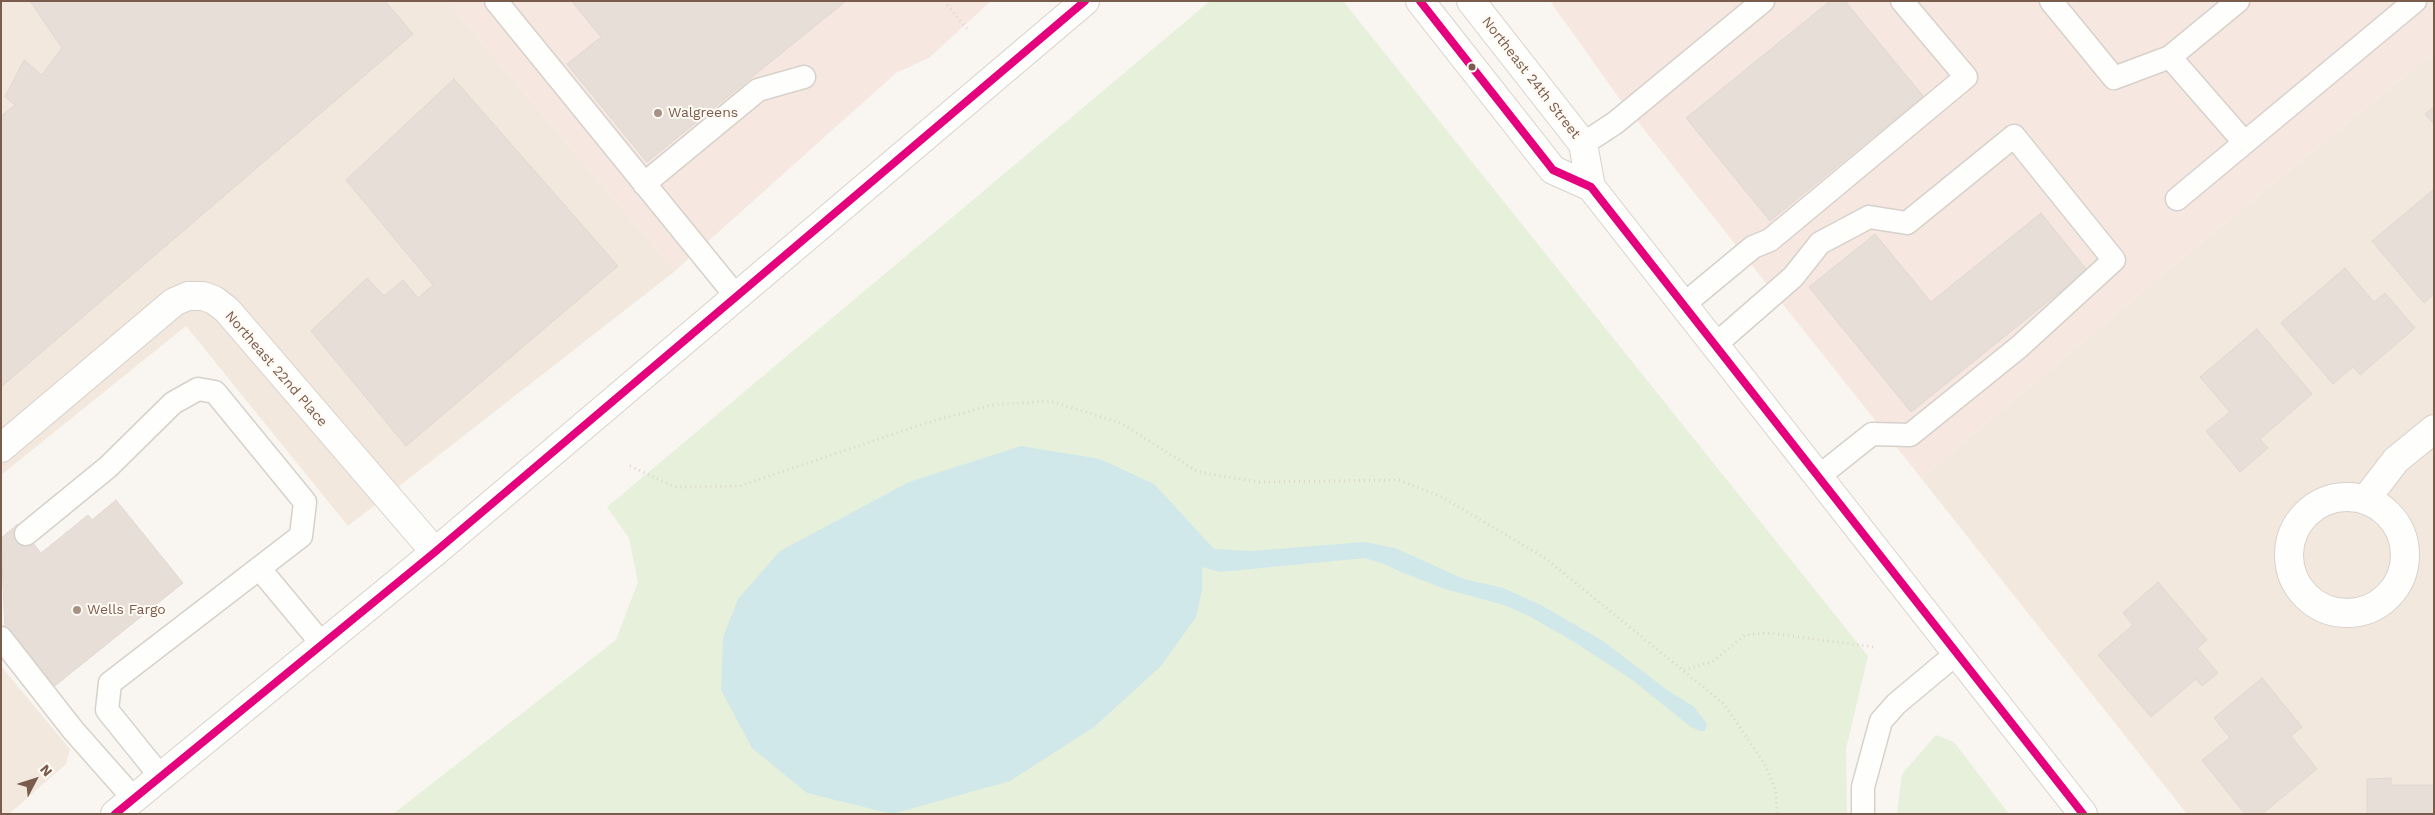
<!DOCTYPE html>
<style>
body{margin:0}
#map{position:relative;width:2435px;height:815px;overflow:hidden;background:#f9f5f0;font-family:"Work Sans",sans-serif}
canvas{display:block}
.frame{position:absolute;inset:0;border:2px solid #7a5c4d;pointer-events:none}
.north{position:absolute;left:10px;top:755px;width:50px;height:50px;-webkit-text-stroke:4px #fffaf3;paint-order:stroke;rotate:50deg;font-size:14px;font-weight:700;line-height:20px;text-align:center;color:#7a5c4d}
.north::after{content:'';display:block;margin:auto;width:18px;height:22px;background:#7a5c4d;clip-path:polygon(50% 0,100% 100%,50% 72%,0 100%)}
</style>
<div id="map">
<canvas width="2435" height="815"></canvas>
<div class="frame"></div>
<div class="north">N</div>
</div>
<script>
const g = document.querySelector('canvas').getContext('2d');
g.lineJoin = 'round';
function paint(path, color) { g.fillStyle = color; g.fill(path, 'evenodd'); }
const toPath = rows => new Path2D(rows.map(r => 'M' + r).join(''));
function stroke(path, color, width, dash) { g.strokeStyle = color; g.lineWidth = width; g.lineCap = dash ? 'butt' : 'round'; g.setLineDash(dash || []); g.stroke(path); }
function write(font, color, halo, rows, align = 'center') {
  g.font = font + ' "Work Sans",sans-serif'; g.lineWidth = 4; g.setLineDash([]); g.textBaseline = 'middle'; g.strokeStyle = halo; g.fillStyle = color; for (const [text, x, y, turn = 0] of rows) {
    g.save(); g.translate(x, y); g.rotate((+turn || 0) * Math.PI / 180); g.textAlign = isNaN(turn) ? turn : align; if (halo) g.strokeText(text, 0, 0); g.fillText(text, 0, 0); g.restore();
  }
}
paint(toPath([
 [1,1,447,1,675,271,348,526,186,326,1,475],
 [2434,52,2434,814,2187,814,1921,478,2192,250],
 [1,666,70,749,66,764,9,814,1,814]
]), '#f2e8de');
paint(toPath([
 [447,1,991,1,929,58,896,73,675,271],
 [1550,1,2434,1,2434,52,2192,250,1921,478,1619,98]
]), '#f6e8e1');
paint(toPath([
 [1210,1,1343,1,1868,656,1846,749,1847,814,393,814,616,640,638,582,629,538,607,507],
 [1936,735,1954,742,2009,814,1897,814,1902,774]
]), '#e7f0db');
paint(toPath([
 [1021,446,1100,459,1154,484,1214,549,1252,551,1364,542,1395,548,1464,579,1503,588,1541,605,1603,641,1667,690,1693,706,1707,724,1705,731,1700,731,1691,727,1631,679,1571,640,1529,616,1504,605,1445,589,1401,572,1384,564,1365,558,1220,572,1202,567,1202,590,1196,617,1161,666,1094,727,1010,781,892,814,807,793,752,748,721,690,723,637,738,599,780,551,909,482]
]), '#d0e8ea');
const building = toPath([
 [30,1,385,1,413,34,1,387,1,116,15,105,5,97,24,60,42,75,62,48,30,1],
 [575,1,846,1,647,162,567,64,601,37,573,3,575,1],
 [1830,1,1845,1,1923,96,1770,221,1686,118,1830,1],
 [454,79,618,266,406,446,311,331,367,278,384,296,403,280,418,298,433,285,346,180,454,79],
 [2434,107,2434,124,2425,114,2434,107],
 [2434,189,2434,294,2424,303,2372,241,2434,189],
 [2041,213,2087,270,1911,412,1809,287,1875,234,1931,302,2041,213],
 [2345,268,2374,302,2385,293,2415,328,2360,375,2353,367,2333,384,2281,323,2345,268],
 [2257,329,2312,394,2260,439,2268,448,2240,472,2206,431,2230,412,2200,377,2257,329],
 [116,500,183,583,51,689,5,631,1,538,18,524,41,553,88,515,92,520,116,500],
 [2158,582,2207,640,2197,648,2218,673,2202,686,2196,679,2151,717,2098,655,2133,625,2123,613,2158,582],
 [2262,678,2302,727,2291,736,2317,769,2262,814,2245,814,2202,760,2230,738,2214,718,2262,678],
 [2391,778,2391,785,2434,785,2434,814,2367,814,2367,779,2391,778]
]);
paint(building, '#e6ded7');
stroke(building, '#e2d8d2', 1);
const lane = toPath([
 [496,1,736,296],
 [2051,1,2114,78,2170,57,2238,1],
 [2170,57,2244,142],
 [1583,144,1615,123,1763,1],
 [644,184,758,90,804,77],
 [2177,199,2415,1],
 [1683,305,1753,247,1770,240,1966,77,1902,1],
 [1715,345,1793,277,1820,243,1869,217,1907,223,2014,136,2114,260,2019,347,1910,435,1872,434,1818,477],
 [26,534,108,467,173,403,198,389,215,392,305,502,301,536,110,683,107,710,161,777],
 [259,568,323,645],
 [1,638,73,730,134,799],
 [1863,814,1863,787,1881,721,1896,704,1957,653]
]);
const street = toPath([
 [1,448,174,302,188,296,203,296,214,300,227,310,435,552],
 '2289 555a58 58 0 1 1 116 0a58 58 0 1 1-116 0Z',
 [2366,499,2396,460,2434,429]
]);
const secondary = toPath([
 [1420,1,1553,170,1591,187,2083,814],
 [1471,1,1583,144,1591,187],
 [115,814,435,552,1085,1]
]);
stroke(lane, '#d7d1cb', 25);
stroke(street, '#d7d1cb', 30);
stroke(secondary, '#d9d2cb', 30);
stroke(toPath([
 [944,1,967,29],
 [630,466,675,487,740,486,926,423,992,405,1050,401,1121,423,1198,472,1259,482,1399,480,1442,497,1545,558,1724,704,1764,763,1776,791,1777,814],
 [1684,670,1712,662,1745,635,1770,633,1874,647]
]), '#dcd5d0', 3, [1, 4]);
stroke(lane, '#fefefd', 22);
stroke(street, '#fefefd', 28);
stroke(secondary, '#fefefd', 28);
stroke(toPath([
 [1420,1,1553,170,1591,187,2083,814],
 [115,814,435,552,1085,1]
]), '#e5007d', 8);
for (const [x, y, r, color] of [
 [1472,67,4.5,"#7a5c4d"],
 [658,113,5,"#a69286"],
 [77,610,5,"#a69286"]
]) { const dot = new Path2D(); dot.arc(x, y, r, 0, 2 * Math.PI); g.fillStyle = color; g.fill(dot); stroke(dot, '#fffaf3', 2); }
write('14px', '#7a5c4d', '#fffaf3', [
 ["Northeast 24th Street",1531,78,52],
 ["Northeast 22nd Place",276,369,49]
]);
write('14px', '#7a5c4d', '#fffaf3', [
 ["Walgreens",668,113],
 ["Wells Fargo",87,610]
], 'left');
</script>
